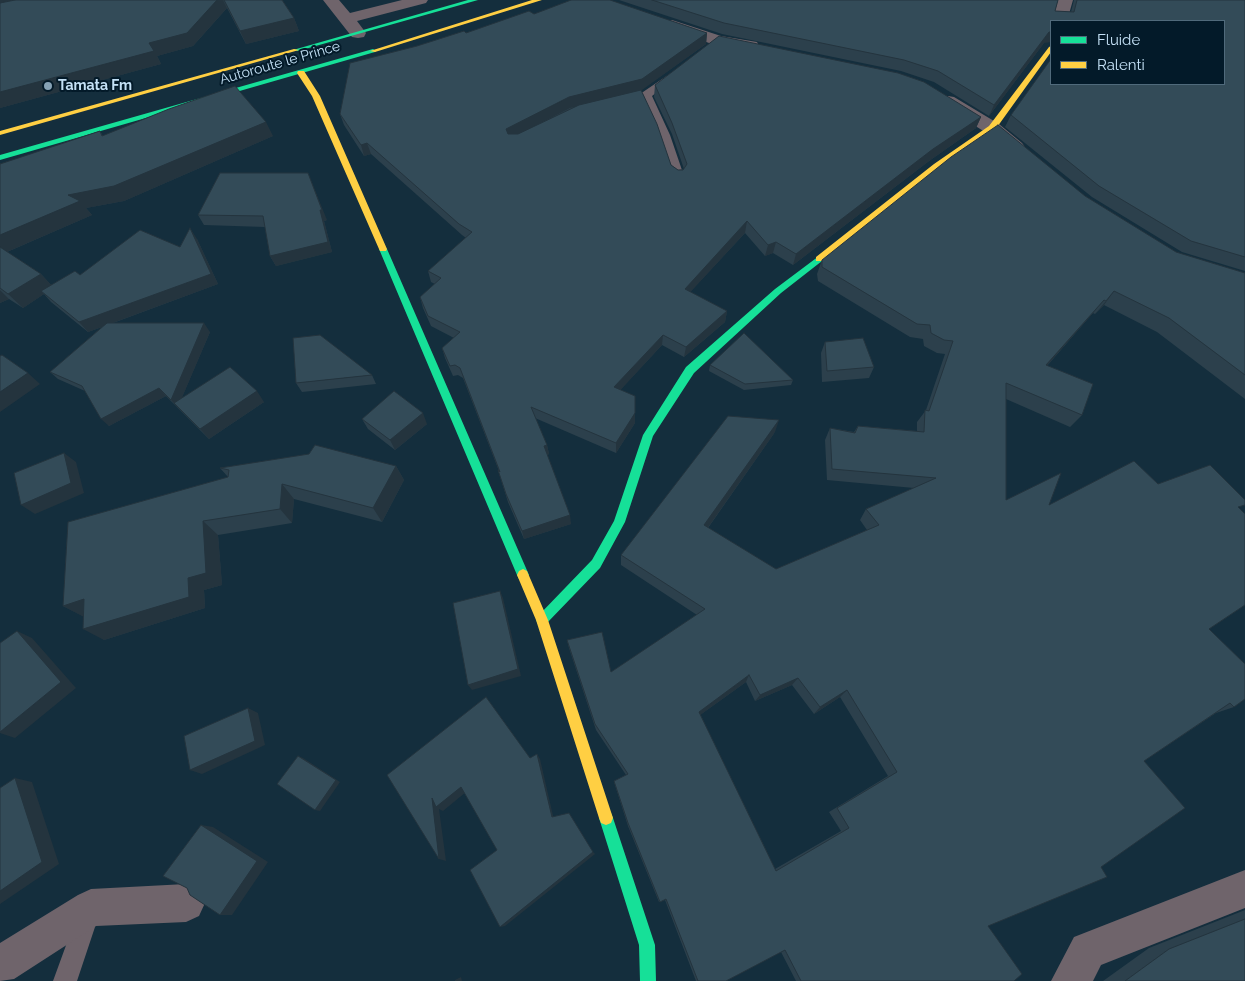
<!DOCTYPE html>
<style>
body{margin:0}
#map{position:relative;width:1245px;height:981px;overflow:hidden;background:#142e3d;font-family:Raleway,sans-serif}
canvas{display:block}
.legend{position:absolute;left:1050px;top:20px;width:175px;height:65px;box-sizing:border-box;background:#031a29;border:1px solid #506a7b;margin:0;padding:6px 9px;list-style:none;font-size:15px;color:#c4e1f6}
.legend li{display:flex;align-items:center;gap:10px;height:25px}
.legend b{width:25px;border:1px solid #506a7b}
</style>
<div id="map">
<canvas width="1245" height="981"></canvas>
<ul class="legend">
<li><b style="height:6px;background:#16e098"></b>Fluide</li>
<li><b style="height:6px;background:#ffcf43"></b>Ralenti</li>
</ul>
</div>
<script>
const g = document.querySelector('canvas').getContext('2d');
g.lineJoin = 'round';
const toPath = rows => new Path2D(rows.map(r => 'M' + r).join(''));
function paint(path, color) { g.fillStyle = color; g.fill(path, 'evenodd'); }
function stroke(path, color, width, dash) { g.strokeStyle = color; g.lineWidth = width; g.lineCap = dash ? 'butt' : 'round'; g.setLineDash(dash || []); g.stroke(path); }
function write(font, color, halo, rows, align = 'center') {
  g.font = font + ' Raleway,sans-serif'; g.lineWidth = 4; g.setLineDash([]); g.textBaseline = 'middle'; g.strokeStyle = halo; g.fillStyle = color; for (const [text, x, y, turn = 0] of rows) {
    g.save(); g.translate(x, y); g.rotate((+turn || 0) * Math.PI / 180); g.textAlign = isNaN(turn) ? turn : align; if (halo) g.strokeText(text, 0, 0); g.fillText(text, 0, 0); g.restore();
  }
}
paint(toPath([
 [671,73,675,74,676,76,675,78,652,96,670,135,684,176,678,180,672,176,658,135,642,99,622,102,617,99,618,97,643,92,671,73],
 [88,904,96,907,99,915,77,981,53,981,80,907,88,904]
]), '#6f646b');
paint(toPath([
 [323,0,339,0,350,13,402,0,428,0,426,3,357,21,366,33,364,37,358,38,352,37,323,0],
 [1057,0,1073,0,1067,21,1051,21,1057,0],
 [672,20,721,36,757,42,759,46,757,50,751,51,712,44,666,28,664,25,666,22,672,20],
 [948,96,954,97,999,124,1022,143,1025,147,1022,151,1015,153,1008,151,985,132,942,105,939,101,942,97,948,96],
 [1245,870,1245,908,1101,965,1093,981,1051,981,1074,937,1245,870],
 [186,884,199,890,205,903,199,916,186,922,96,926,14,979,0,981,0,943,78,895,91,889,186,884]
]), '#6f646b');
paint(toPath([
 [468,0,478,0,298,51,293,50,468,0],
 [373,49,376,51,375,52,0,160,0,155,373,49],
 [383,246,387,249,529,575,527,579,523,581,519,579,517,575,379,249,383,246],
 [819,256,823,259,822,261,781,293,694,373,653,436,625,522,600,568,546,624,542,626,538,624,536,620,538,616,592,560,614,521,643,435,686,367,775,289,819,256],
 [606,811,611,813,613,818,655,945,656,981,640,981,639,945,599,818,601,813,606,811]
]), '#16e098');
paint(toPath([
 [532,0,542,0,375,52,370,51,532,0],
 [1051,46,1051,52,995,130,940,168,822,261,816,261,816,257,934,164,989,126,1049,47,1051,46],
 [294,49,299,50,0,135,0,131,294,49],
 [298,71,304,71,320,96,387,249,386,251,380,251,379,249,312,96,297,73,298,71],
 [523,569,527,571,548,620,613,818,611,823,606,825,601,823,599,818,536,620,517,575,519,571,523,569]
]), '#ffcf43');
paint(toPath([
 [0,0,282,0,294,18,299,31,246,44,227,8,193,46,157,56,161,64,0,108],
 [619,0,1058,0,1055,11,1071,12,1074,0,1245,0,1245,271,1182,252,1092,197,1005,127,1011,115,1224,84,1051,21,1044,43,989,116,934,82,901,71,722,34],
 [534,14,707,33,706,44,641,90,671,165,678,170,684,169,672,134,654,97,655,85,981,117,976,128,929,161,793,265,773,253,765,256,745,233,690,292,727,311,725,322,684,357,662,345,620,390,635,423,616,453,535,418,547,445,549,454,547,455,571,524,524,539,508,502,498,470,499,471,463,378,458,375,453,376,445,358,442,348,454,338,431,326,423,308,420,297,435,284,431,282,428,271,466,238,462,235,371,154,364,156,344,125,340,114,466,33],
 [100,131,103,136,273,136,124,201,86,208,92,215,7,252,41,274,51,285,80,275,180,247,197,239,218,284,113,323,210,332,182,397,264,402,209,439,166,396,109,426,85,391,58,379,50,372,102,327,88,332,51,302,44,294,23,308,9,299,0,303,0,164],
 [220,173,327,220,324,221,332,252,276,266,270,256,265,227,204,225,198,215],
 [1085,196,1176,252,1245,273,1245,399,1157,332,1104,305,1095,314,1093,313,1047,366,1082,415,1070,427,1006,399,1006,500,1049,505,1158,484,1240,509,1209,629,1234,707,1216,713,1144,761,988,926,1014,981,796,981,781,952,726,981,696,981,665,900,659,902,628,826,615,785,614,781,626,775,596,730,569,648,567,640,611,672,697,615,621,565,621,555,775,432,708,528,776,569,867,530,860,520,866,509,914,488,827,480,825,440,830,428,854,432,858,426,917,431,917,422,926,410,945,354,937,353,924,346,923,339,910,337,818,281,817,274,822,260],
 [746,682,755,701,792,685,814,714,840,697,888,776,829,812,841,831,775,869,700,715],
 [825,342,874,367,869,378,822,382,821,353],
 [710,365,793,380,791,385,744,390,709,371],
 [372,375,376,384,302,392,296,383],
 [362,419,427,424,395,450,368,429],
 [396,466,404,480,382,522,294,499,292,523,218,535,222,585,204,590,205,608,104,640,83,616,63,606,228,477,220,468],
 [1245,910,1245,981,1103,981,1149,948]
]), '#2c404c');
paint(toPath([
 [0,0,23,0,0,5],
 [217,0,223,0,227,8,193,46,157,56,161,64,0,108,0,92,149,43],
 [294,18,299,31,246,44,240,31],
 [1049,32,1051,32,1051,42,1044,43,989,116,994,105],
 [707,33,706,44,642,90,570,108,508,140,506,129,569,97],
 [981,117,976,128,929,161,793,265,796,254,933,149],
 [266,122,273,136,124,201,86,208,92,215,2,254,0,252,0,235,68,195],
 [367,143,371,154,364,156,361,145],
 [312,183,327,220,324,221,332,252,276,266,270,256],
 [747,221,745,233,683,300,685,289],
 [190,228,197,239,218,284,88,332,79,322,211,274],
 [776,242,773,253,765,256,768,245],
 [41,274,54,288,41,291,44,294,23,308,8,294],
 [0,290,9,299,0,303],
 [1114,291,1104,305,1095,314,1106,301],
 [1104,300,1093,313,1036,378,1046,365],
 [727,311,725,322,684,357,686,347],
 [204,323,210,332,178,407,174,403,178,408,171,400],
 [663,335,662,345,614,397,614,387],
 [28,373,40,384,0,412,0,392],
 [159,388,166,396,109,426,101,419],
 [257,391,264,402,209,439,200,429],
 [423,413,427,424,395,450,390,440],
 [635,413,635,423,616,453,616,443],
 [779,420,775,432,702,536,704,525],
 [547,445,549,454,545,455,544,446],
 [64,453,76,462,84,493,35,514,21,505],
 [396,466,404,480,382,522,373,508],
 [282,484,294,499,292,523,280,509],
 [570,515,571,524,524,539,522,531],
 [203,521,218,535,222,585,204,590,205,608,104,640,83,629,188,578],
 [500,591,503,598,521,676,472,690,468,685],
 [84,599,84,617,63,606],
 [17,631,32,638,76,688,15,738,0,733,0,732],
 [749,675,746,682,696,718,699,712],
 [798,678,792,685,755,701,760,695],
 [847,690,840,697,814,714,820,707],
 [248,708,258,713,265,745,202,774,190,770],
 [537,754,540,759,554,820,552,817],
 [298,756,303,758,340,782,320,811,315,810],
 [15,778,32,782,59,864,0,904,0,891],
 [461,787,466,792,443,811,439,809,446,861,439,859,432,798],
 [201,825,213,827,268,862,232,915,220,915],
 [593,852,595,854,505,926,500,927],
 [461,977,462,981,455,981,455,980]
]), '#24343e');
const building = toPath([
 [15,0,217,0,187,33,149,43,154,51,0,92,0,3,15,0],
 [224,0,282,0,294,18,240,31,224,0],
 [571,0,610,0,707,33,642,79,569,97,506,129,508,134,518,134,579,105,641,90,657,124,671,165,678,170,683,170,687,164,672,123,655,85,719,36,898,73,924,82,981,117,933,149,796,254,776,242,768,245,747,221,685,289,727,311,686,347,663,335,614,387,635,396,635,413,616,443,531,407,547,445,544,446,570,515,522,531,506,494,498,470,500,472,460,368,455,365,450,366,442,348,460,332,428,316,420,297,441,278,428,271,472,232,459,224,367,143,361,145,340,114,350,63,417,46,464,31,466,33,529,11,534,14,571,0],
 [652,0,1058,0,1055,11,1074,12,1077,0,1245,0,1245,257,1191,241,1099,186,1011,115,1051,59,1051,84,1224,84,1224,21,1051,21,1051,32,1049,32,994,105,938,71,904,60,724,23,652,0],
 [235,86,266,122,114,186,68,195,80,201,0,235,0,164,100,131,102,136,169,109,235,86],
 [998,125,1085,196,1176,252,1245,273,1245,375,1169,318,1114,291,1106,301,1104,300,1046,365,1093,384,1082,415,1006,383,1006,500,1061,473,1049,505,1134,461,1158,484,1210,465,1245,500,1245,505,1238,507,1245,514,1245,605,1209,629,1245,664,1245,699,1234,707,1230,703,1144,761,1185,808,1101,867,1107,877,988,926,1022,974,1014,981,801,981,785,950,726,981,698,981,666,899,660,902,628,823,614,781,628,774,595,724,567,640,602,632,611,672,705,609,621,555,728,416,779,420,704,525,776,569,879,525,866,509,936,478,832,469,830,428,855,433,858,426,924,432,925,410,929,411,953,341,944,340,931,333,930,325,917,324,822,267,822,260,951,157,998,125],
 [749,675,760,695,798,678,820,707,847,690,897,772,837,808,849,828,776,871,699,712,749,675],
 [220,173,308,173,322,210,320,210,328,242,270,256,263,216,198,215,220,173],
 [190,228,211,274,79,322,41,291,75,271,80,275,140,230,180,247,190,228],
 [0,247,41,274,8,294,0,288,0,247],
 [107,323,204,323,171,400,159,388,101,419,82,386,50,372,107,323],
 [744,333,793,380,745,384,710,365,744,333],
 [320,335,372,375,296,383,293,338,320,335],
 [863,338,874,367,827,371,825,342,863,338],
 [2,355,28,373,0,392,0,356,2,355],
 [230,367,257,391,200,429,174,403,230,367],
 [394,391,423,413,390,440,362,419,394,391],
 [315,445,396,466,373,508,282,484,280,509,203,521,206,573,188,578,189,597,83,629,84,599,63,606,68,522,228,477,229,470,220,468,309,454,315,445],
 [64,453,71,483,21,505,14,473,64,453],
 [500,591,518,669,468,685,453,603,500,591],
 [17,631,61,682,0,732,0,643,17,631],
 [486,697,530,758,537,754,552,817,569,813,593,852,500,927,470,870,497,850,461,787,436,807,432,798,439,859,387,775,486,697],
 [248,708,255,741,190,770,184,736,248,708],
 [298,756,336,780,315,810,277,784,298,756],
 [15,778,42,862,0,891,0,788,15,778],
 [201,825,257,861,220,915,190,895,187,888,163,876,201,825],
 [1245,919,1245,981,1125,981,1169,949,1245,919]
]);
paint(building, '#334b58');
stroke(building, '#24343e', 1);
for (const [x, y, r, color] of [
 [48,86,5,"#86a2b5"]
]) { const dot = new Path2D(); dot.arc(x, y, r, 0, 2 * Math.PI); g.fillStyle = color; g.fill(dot); stroke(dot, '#031a29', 2); }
write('14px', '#c4e1f6', '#031a29', [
 ["Autoroute le Prince",280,63,-16]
]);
write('bold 14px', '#c4e1f6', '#031a29', [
 ["Tamata Fm",58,86]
], 'left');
</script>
